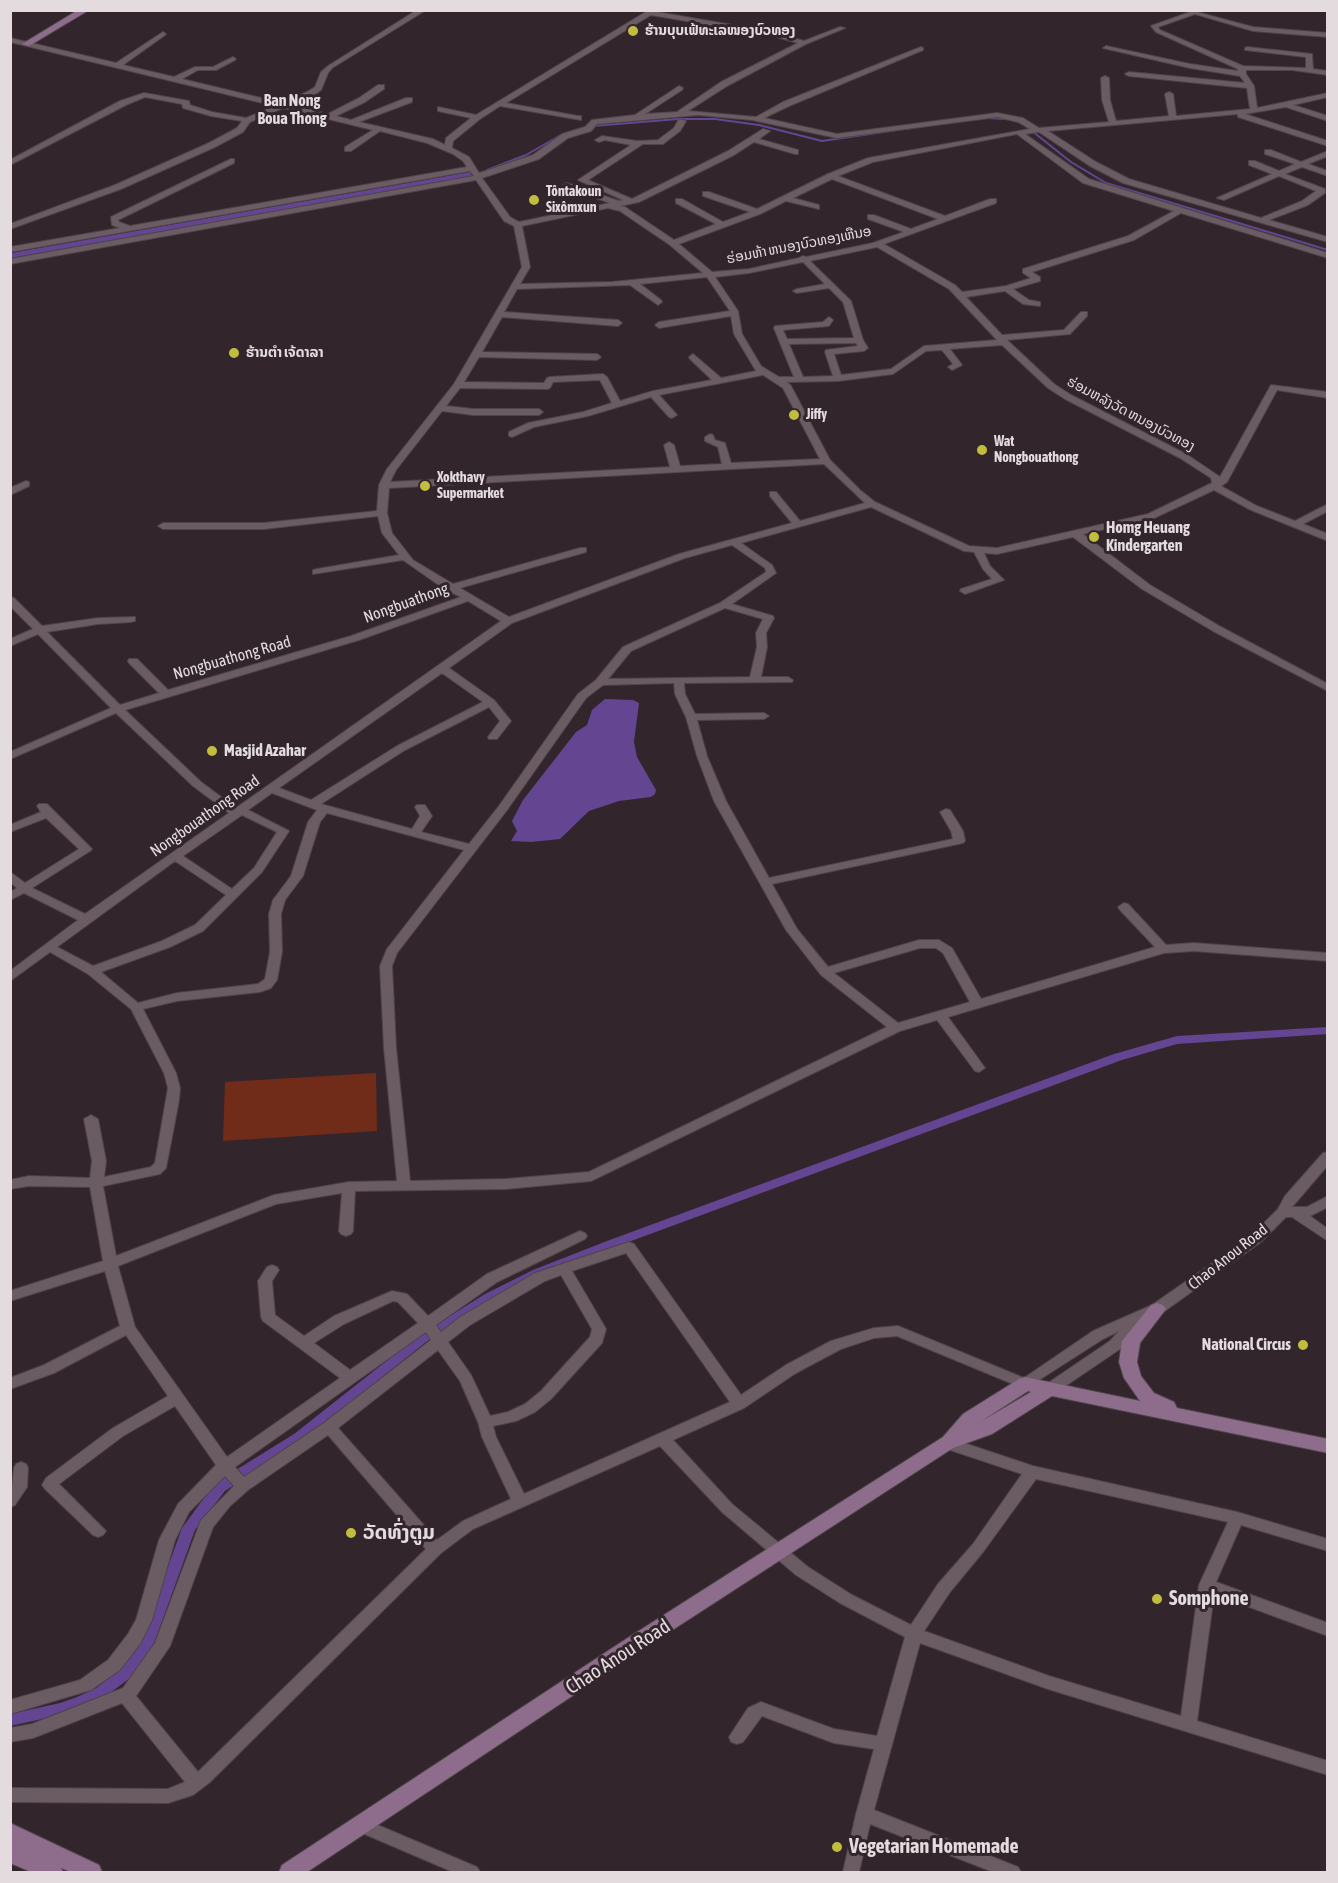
<!DOCTYPE html>
<meta charset="utf-8">
<style>
body{margin:0}
#map{position:relative;width:1338px;height:1883px;overflow:hidden;background:#32262c;font-family:"Asap Condensed",sans-serif}
canvas{display:block}
.frame{position:absolute;inset:0;border:12px solid #e3dbde;pointer-events:none}
</style>
<div id="map">
<canvas width="1338" height="1883"></canvas>
<div class="frame"></div>
</div>
<script>
const g = document.querySelector('canvas').getContext('2d');
g.lineJoin = 'round';
function paint(path, color) { g.fillStyle = color; g.fill(path, 'evenodd'); }
const toPath = rows => new Path2D(rows.map(r => 'M' + r).join(''));
function stroke(path, color, width, dash) { g.strokeStyle = color; g.lineWidth = width; g.lineCap = dash ? 'butt' : 'round'; g.setLineDash(dash || []); g.stroke(path); }
function write(font, color, halo, rows, align = 'center') {
  g.font = font + ' "Asap Condensed","Noto Sans Lao",sans-serif'; g.lineWidth = 6; g.setLineDash([]); g.textBaseline = 'middle'; g.strokeStyle = halo; g.fillStyle = color; for (const [text, x, y, turn = 0] of rows) {
    g.save(); g.translate(x, y); g.rotate((+turn || 0) * Math.PI / 180); g.textAlign = isNaN(turn) ? turn : align; if (halo) g.strokeText(text, 0, 0); g.fillText(text, 0, 0); g.restore();
  }
}
paint(toPath([
 [376,1073,377,1131,223,1141,225,1082]
]), '#712b19');
paint(toPath([
 [470,172,473,177,11,258,11,253],
 [605,699,633,700,639,703,634,742,637,757,656,790,655,794,651,797,619,801,589,811,560,839,531,842,511,841,517,831,512,821,523,800,576,732,587,725,592,710]
]), '#634591');
stroke(toPath([
 [987,118,1005,119],
 [593,126,678,119,715,119,759,125,822,141,939,124],
 [1032,131,1071,162,1106,183,1328,250],
 [567,133,586,127],
 [487,170,526,155,561,135]
]), '#634591', 2);
paint(toPath([
 [1328,1027,1328,1034,1177,1044,1122,1060,615,1247,541,1276,493,1300,426,1342,304,1440,225,1491,195,1530,152,1649,130,1678,106,1696,87,1705,61,1715,10,1726,10,1714,60,1703,77,1697,96,1688,120,1670,139,1646,182,1528,215,1483,294,1434,418,1336,485,1294,533,1270,607,1241,1114,1054,1177,1036,1328,1027]
]), '#634591');
const minor = toPath([
 [417,10,426,10,332,68,328,73,321,90,313,96,290,105,328,114,359,98,378,85,384,85,384,89,365,102,336,116,351,120,406,98,412,98,412,102,359,122,433,139,445,145,446,138,471,118,438,111,438,107,476,115,649,10,658,10,657,12,774,32,804,41,840,27,845,28,806,44,727,86,688,111,756,117,783,102,921,47,923,48,923,50,789,106,764,118,837,134,997,113,1023,118,1039,128,1109,122,1102,100,1101,78,1105,76,1109,78,1110,100,1116,121,1169,116,1165,94,1169,92,1173,94,1176,116,1250,109,1247,88,1129,76,1125,74,1129,72,1245,83,1240,76,1190,68,1103,48,1106,46,1190,64,1238,71,1238,69,1156,32,1151,26,1193,11,1253,27,1328,33,1328,37,1253,31,1195,14,1158,27,1160,30,1243,66,1306,68,1306,57,1245,50,1245,48,1247,47,1312,54,1313,69,1328,71,1328,75,1292,70,1246,70,1246,74,1254,86,1257,108,1328,93,1328,97,1293,105,1328,116,1328,121,1286,107,1245,114,1328,141,1328,146,1238,117,1238,114,1048,131,1096,162,1129,179,1261,218,1302,201,1316,191,1279,176,1224,200,1217,198,1272,174,1249,165,1249,161,1255,161,1279,171,1295,164,1265,154,1265,150,1271,150,1301,162,1328,151,1328,156,1308,164,1328,171,1328,176,1302,167,1285,174,1325,189,1325,193,1308,205,1269,220,1328,237,1328,242,1123,183,1090,166,1039,132,1025,134,1089,179,1328,253,1328,258,1181,213,1134,240,1032,272,1040,277,1040,281,1013,289,1029,300,1040,302,1040,306,1023,304,1005,291,966,297,1002,335,1064,330,1081,312,1087,312,1087,316,1070,334,1007,340,1054,384,1071,395,1186,454,1220,477,1271,385,1328,392,1328,398,1277,390,1227,482,1221,486,1257,506,1295,521,1328,504,1328,511,1303,524,1328,534,1328,541,1251,510,1214,490,1154,518,1083,534,1150,585,1221,627,1328,684,1328,691,1213,631,1142,589,1073,537,997,554,984,553,990,566,1004,580,965,594,960,591,961,589,992,579,983,569,974,552,964,551,871,507,741,543,772,565,776,573,732,604,773,616,774,618,766,633,767,647,761,677,788,677,793,680,792,682,684,683,685,694,695,714,764,713,769,716,764,719,697,720,707,756,726,801,769,878,953,839,951,831,940,812,946,809,950,810,963,831,965,841,963,843,772,884,797,929,828,967,919,940,939,940,952,948,981,999,1155,947,1120,910,1118,907,1124,903,1128,904,1166,945,1194,943,1328,953,1328,961,1194,951,1164,953,948,1017,985,1068,979,1072,975,1071,937,1020,900,1031,591,1181,506,1189,355,1191,353,1231,351,1234,346,1236,341,1234,339,1231,342,1193,276,1204,118,1266,135,1327,227,1457,340,1378,263,1321,261,1317,258,1281,267,1267,272,1265,277,1267,279,1270,272,1281,275,1315,304,1336,334,1316,392,1291,407,1294,428,1316,487,1274,580,1231,585,1233,587,1236,585,1239,497,1282,436,1325,441,1332,460,1317,535,1273,629,1242,634,1244,741,1395,786,1365,831,1341,874,1328,898,1326,1024,1378,1093,1331,1152,1305,1251,1236,1278,1209,1285,1196,1323,1153,1328,1152,1328,1165,1292,1207,1307,1207,1328,1196,1328,1207,1310,1216,1328,1229,1328,1241,1292,1217,1286,1217,1261,1242,1162,1313,1143,1321,1142,1326,1120,1349,1055,1393,1050,1394,1045,1393,1043,1389,1045,1385,1110,1341,1119,1331,1103,1339,1025,1389,897,1336,874,1338,841,1349,796,1373,744,1408,673,1440,732,1504,808,1567,852,1595,911,1625,938,1584,973,1544,1022,1474,941,1447,939,1443,941,1439,946,1437,1033,1466,1237,1512,1328,1539,1328,1551,1241,1525,1216,1582,1328,1623,1328,1636,1214,1594,1197,1721,1328,1761,1328,1775,1048,1689,920,1643,874,1810,1018,1867,1021,1872,993,1872,870,1824,859,1872,843,1872,856,1814,874,1749,834,1743,762,1716,743,1742,737,1744,731,1742,729,1737,748,1708,761,1702,834,1729,877,1736,905,1637,840,1603,796,1575,722,1512,660,1446,473,1529,441,1553,209,1783,193,1795,168,1803,10,1802,10,1788,168,1789,185,1782,122,1703,33,1738,10,1742,10,1728,32,1724,123,1688,155,1643,201,1520,234,1486,225,1476,189,1512,175,1540,152,1620,140,1644,120,1670,91,1690,10,1714,10,1700,80,1680,108,1660,128,1634,136,1620,159,1540,178,1504,216,1465,175,1406,123,1436,59,1484,106,1531,103,1535,98,1537,93,1535,45,1489,42,1485,46,1478,113,1428,168,1396,126,1335,54,1373,10,1389,10,1378,44,1365,120,1326,105,1271,10,1301,10,1291,103,1261,90,1187,29,1186,10,1189,10,1180,29,1176,90,1178,92,1161,84,1119,91,1115,98,1119,106,1161,104,1177,151,1167,155,1163,168,1088,164,1073,131,1009,88,974,50,952,10,981,10,971,78,920,24,893,10,900,10,892,17,888,10,882,10,872,25,883,79,849,46,818,10,832,10,825,41,812,37,806,39,804,47,804,92,849,90,851,32,888,85,914,229,813,193,786,116,713,10,759,10,752,111,708,38,634,10,646,10,639,33,629,10,606,10,597,14,598,42,626,98,618,135,617,135,621,131,622,98,624,47,632,120,705,159,693,129,663,128,661,129,659,137,659,168,690,351,636,461,597,446,590,403,560,313,574,313,570,317,569,399,555,382,533,378,516,264,529,163,529,158,526,163,523,264,523,377,511,379,485,387,469,454,384,522,267,514,226,504,221,476,180,10,264,10,259,474,176,470,171,10,252,10,247,120,228,112,225,111,217,231,159,234,159,234,163,118,220,119,222,130,226,467,167,463,161,453,154,427,143,380,131,351,151,345,151,345,147,373,130,283,108,250,122,243,132,215,147,121,189,10,229,10,224,115,185,209,143,237,128,242,121,211,116,183,108,182,104,145,97,126,105,10,165,10,160,120,101,144,93,189,101,190,105,212,112,246,118,275,106,10,42,10,38,116,63,163,32,166,34,165,35,123,65,174,77,195,67,213,67,233,57,236,59,235,60,216,70,198,70,182,79,282,103,307,92,315,87,321,72,328,66,417,10],
 [651,15,773,36,798,43,721,82,677,112,645,114,682,90,683,88,679,86,635,115,592,120,585,127,562,134,533,155,479,173,469,157,452,148,453,141,480,119,500,106,581,120,581,116,578,116,506,103,651,15],
 [698,115,752,120,837,138,997,117,1018,122,1030,129,868,158,828,174,757,209,709,192,703,192,703,196,750,212,723,222,682,199,676,199,676,203,716,224,674,240,625,207,620,206,639,202,734,155,754,142,795,154,798,154,798,150,759,139,770,131,763,129,728,151,632,199,588,180,643,144,663,144,680,131,686,121,679,119,674,128,658,140,637,141,602,136,595,140,599,142,605,140,631,145,578,180,623,200,619,201,567,183,563,185,564,187,610,203,519,222,510,217,482,178,539,159,568,138,591,131,597,124,698,115],
 [1017,134,1083,183,1174,211,1128,236,1023,269,1023,273,1031,278,1006,286,962,292,955,285,884,244,996,203,996,199,990,199,945,216,838,176,873,162,1017,134],
 [832,179,938,219,911,229,874,215,868,215,868,219,904,232,873,243,806,257,803,256,799,258,749,269,712,272,679,244,760,214,786,201,819,209,819,205,793,198,832,179],
 [608,208,620,211,670,245,703,273,612,282,520,284,530,267,522,226,608,208],
 [877,247,949,289,997,340,924,346,891,369,841,375,834,354,864,351,868,348,863,340,851,301,810,261,877,247],
 [803,262,825,284,797,289,793,291,797,293,829,288,843,302,854,338,787,339,783,330,829,326,833,320,829,317,823,322,775,326,774,328,794,377,779,377,761,366,742,334,738,311,715,277,749,273,803,262],
 [707,277,730,311,659,322,655,325,659,328,731,316,734,334,756,371,721,378,693,354,689,357,690,359,712,380,653,391,620,401,607,377,603,374,550,377,547,378,544,383,464,382,479,357,597,360,601,357,597,354,482,352,502,317,618,326,622,323,618,320,504,312,517,289,630,285,658,305,662,302,661,300,640,284,707,277],
 [856,343,858,346,826,350,825,352,833,376,803,377,789,344,856,343],
 [1002,345,1048,388,1065,399,1180,458,1211,478,1212,483,1148,514,997,548,969,546,875,502,860,490,830,460,791,386,787,382,838,381,893,374,926,351,942,350,953,364,948,367,952,370,962,365,950,349,1002,345],
 [763,375,783,388,820,459,731,463,725,443,715,440,713,435,710,434,705,437,705,441,718,447,722,464,680,466,674,445,669,442,664,445,670,467,390,482,396,470,442,411,473,415,539,415,543,412,539,409,473,409,446,406,460,388,547,389,550,388,553,382,600,380,612,403,583,412,528,423,509,432,509,436,512,437,534,427,588,416,651,397,669,417,672,418,677,415,659,395,763,375],
 [824,464,865,503,800,521,776,492,770,492,770,496,792,523,679,554,509,617,460,588,586,552,586,548,580,548,453,584,413,560,392,533,387,513,389,488,824,464],
 [732,545,765,568,766,572,720,603,623,647,596,680,578,694,499,806,469,844,421,832,432,816,425,805,417,805,415,807,420,816,412,829,321,804,405,750,489,707,500,721,488,737,489,739,497,739,511,721,494,700,449,668,512,623,685,558,732,545],
 [468,601,501,621,236,808,201,782,125,710,359,640,468,601],
 [725,608,763,619,756,633,757,647,750,677,608,679,631,651,725,608],
 [442,673,483,702,397,746,311,800,279,788,442,673],
 [674,683,675,694,686,717,697,756,714,801,786,930,821,975,887,1027,589,1172,506,1179,410,1181,396,1048,392,966,397,953,507,810,586,698,603,685,674,683],
 [272,793,317,810,308,822,291,876,273,900,269,914,270,952,265,979,258,984,177,993,138,1003,101,972,170,947,203,931,262,872,289,831,248,810,272,793],
 [327,813,464,850,387,949,380,966,384,1048,397,1181,349,1182,274,1195,116,1256,103,1186,160,1174,166,1168,179,1100,180,1088,176,1073,143,1009,177,1001,260,992,271,988,277,980,282,952,281,914,285,900,303,876,320,822,327,813],
 [242,815,277,832,254,868,232,889,183,856,242,815],
 [175,861,226,895,195,925,162,941,93,966,57,947,175,861],
 [920,948,936,948,943,953,970,1002,898,1023,834,973,920,948],
 [626,1253,730,1402,524,1494,496,1437,493,1426,516,1421,535,1412,551,1399,602,1343,606,1329,572,1271,626,1253],
 [561,1275,592,1329,590,1337,541,1391,525,1404,508,1412,490,1416,471,1375,448,1342,470,1325,545,1281,561,1275],
 [393,1301,398,1302,418,1323,350,1370,314,1343,344,1324,393,1301],
 [426,1332,431,1340,324,1423,244,1477,235,1467,426,1332],
 [438,1350,460,1381,478,1422,482,1437,511,1499,463,1521,437,1540,338,1428,438,1350],
 [328,1435,426,1549,198,1772,136,1696,170,1646,213,1527,230,1506,248,1490,328,1435],
 [1036,1479,1228,1522,1199,1585,1181,1716,1049,1676,924,1631,950,1592,983,1552,1036,1479],
 [26,481,29,482,29,486,10,495,10,488,26,481],
 [21,1462,26,1464,28,1468,27,1487,15,1505,10,1507,14,1468,16,1464,21,1462],
 [361,1818,477,1867,480,1872,453,1872,355,1830,352,1825,355,1820,361,1818]
]);
const major = toPath([
 [78,10,89,10,29,46,22,44,78,10],
 [1157,1303,1163,1305,1166,1309,1140,1343,1137,1362,1141,1376,1154,1393,1174,1402,1177,1408,1328,1439,1328,1453,1052,1396,992,1434,953,1448,637,1653,307,1872,279,1872,282,1865,623,1641,943,1437,963,1414,1019,1379,1025,1377,1140,1401,1124,1378,1119,1362,1122,1341,1151,1305,1157,1303],
 [1028,1391,1031,1392,975,1425,977,1424,1028,1391],
 [10,1823,99,1865,102,1872,71,1872,61,1868,63,1872,31,1872,10,1863,10,1823]
]);
stroke(minor, '#4e4449', 2);
stroke(major, '#4e4449', 2);
paint(minor, '#6b5c63');
paint(major, '#8d6c8c');
for (const [x, y, r, color] of [
 [633,31,6,"#c2bd3f"],
 [534,200,6,"#c2bd3f"],
 [234,353,6,"#c2bd3f"],
 [794,415,6,"#c2bd3f"],
 [982,450,6,"#c2bd3f"],
 [425,486,6,"#c2bd3f"],
 [1094,537,6,"#c2bd3f"],
 [212,751,6,"#c2bd3f"],
 [1303,1345,6,"#c2bd3f"],
 [351,1533,6,"#c2bd3f"],
 [1157,1599,6,"#c2bd3f"],
 [837,1847,6,"#c2bd3f"]
]) { const dot = new Path2D(); dot.arc(x, y, r, 0, 2 * Math.PI); g.fillStyle = color; g.fill(dot); stroke(dot, '#32262c', 2); }
write('bold 14px', '#e3dbde', '#32262c', [
 ["ຮ້ານບຸບເຟ້ທະເລໜອງບົວທອງ",645,31],
 ["Tôntakoun",546,192],
 ["Sixômxun",546,208],
 ["ຮ້ານຕຳ ເຈ້ດາລາ",246,353],
 ["Jiffy",806,415],
 ["Wat",994,442],
 ["Nongbouathong",994,458],
 ["Xokthavy",437,478],
 ["Supermarket",437,494]
], 'left');
write('14px', '#e3dbde', '#32262c', [
 ["ຮ່ອມຫ້າ ຫນອງບົວທອງເຫືນອ",799,245,-11],
 ["ຮ່ອມຫລັງວັດ ຫນອງບົວທອງ",1131,414,28]
]);
write('bold 16px', '#e3dbde', '#32262c', [
 ["Ban Nong",292,101],
 ["Boua Thong",292,119]
]);
write('bold 16px', '#e3dbde', '#32262c', [
 ["Homg Heuang",1106,528],
 ["Kindergarten",1106,546],
 ["Masjid Azahar",224,751],
 ["National Circus",1291,1345,"right"]
], 'left');
write('16px', '#e3dbde', '#32262c', [
 ["Nongbuathong",406,603,-20],
 ["Nongbuathong Road",232,658,-16],
 ["Nongbouathong Road",205,816,-35],
 ["Chao Anou Road",1228,1257,-38]
]);
write('bold 20px', '#e3dbde', '#32262c', [
 ["ວັດທົ່ງຕູມ",363,1533],
 ["Somphone",1169,1599],
 ["Vegetarian Homemade",849,1847]
], 'left');
write('20px', '#e3dbde', '#32262c', [
 ["Chao Anou Road",618,1657,-33]
]);
</script>
